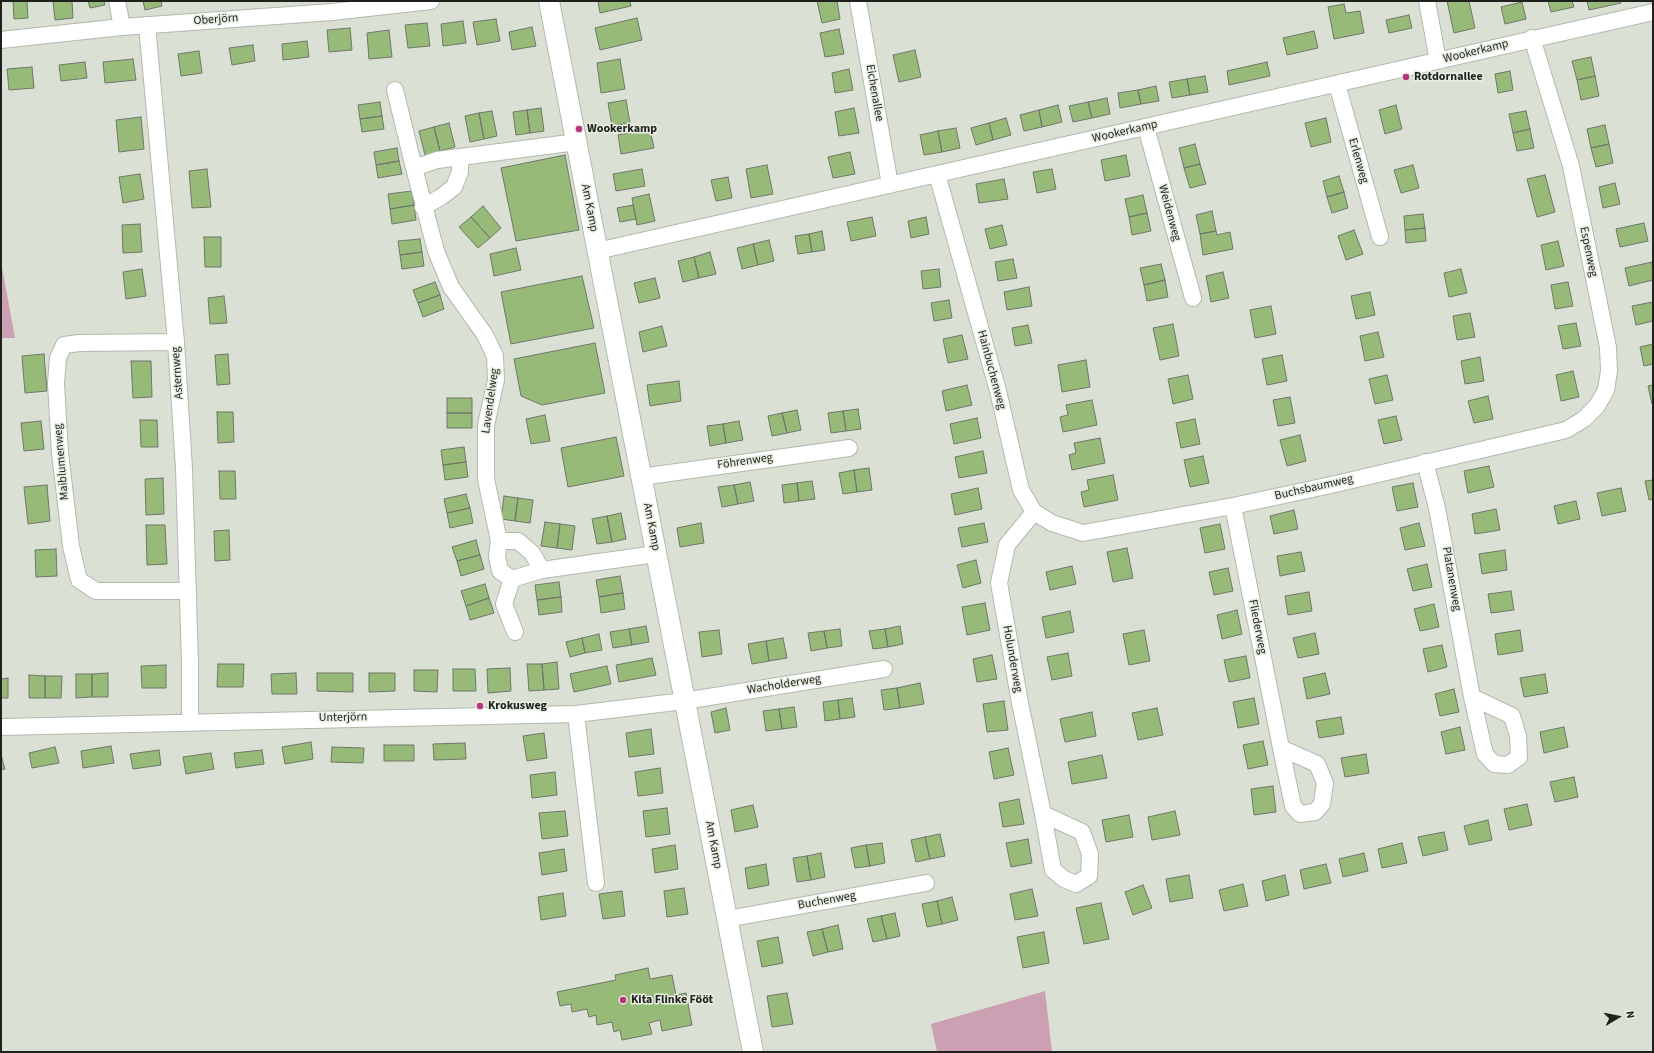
<!DOCTYPE html>
<meta charset="utf-8">
<style>
body{margin:0}
#map{position:relative;width:1654px;height:1053px;overflow:hidden;background:#dae1d4;font-family:"Source Sans 3",sans-serif}
canvas{display:block}
.frame{position:absolute;inset:0;border:2px solid #1f211d;pointer-events:none}
.north{position:absolute;left:1598px;top:997px;width:40px;height:40px;-webkit-text-stroke:3px #e7eee1;paint-order:stroke;rotate:80deg;font-size:11px;font-weight:700;line-height:16px;text-align:center;color:#1f211d}
.north::after{content:'';display:block;margin:auto;width:14px;height:18px;background:#1f211d;clip-path:polygon(50% 0,100% 100%,50% 72%,0 100%)}
</style>
<div id="map">
<canvas width="1654" height="1053"></canvas>
<div class="frame"></div>
<div class="north">N</div>
</div>
<script>
const g = document.querySelector('canvas').getContext('2d');
g.lineJoin = 'round';
function paint(path, color) { g.fillStyle = color; g.fill(path, 'evenodd'); }
const toPath = rows => new Path2D(rows.map(r => 'M' + r).join(''));
function stroke(path, color, width, dash) { g.strokeStyle = color; g.lineWidth = width; g.lineCap = dash ? 'butt' : 'round'; g.setLineDash(dash || []); g.stroke(path); }
function write(font, color, halo, rows, align = 'center') {
  g.font = font + ' "Source Sans 3",sans-serif'; g.lineWidth = 3; g.setLineDash([]); g.textBaseline = 'middle'; g.strokeStyle = halo; g.fillStyle = color; for (const [text, x, y, turn = 0] of rows) {
    g.save(); g.translate(x, y); g.rotate((+turn || 0) * Math.PI / 180); g.textAlign = isNaN(turn) ? turn : align; if (halo) g.strokeText(text, 0, 0); g.fillText(text, 0, 0); g.restore();
  }
}
paint(toPath([
 [1,262,15,338,1,338],
 [1045,991,1052,1052,937,1052,931,1024]
]), '#cc9fb2');
const building = toPath([
 [13,1,27,1,28,18,14,19,13,1],
 [53,1,72,1,73,18,55,20,53,1],
 [88,1,104,1,105,5,90,8,88,1],
 [143,1,161,1,162,6,145,10,143,1],
 [598,1,630,1,631,6,600,13,598,1],
 [817,1,837,1,840,19,822,23,817,1],
 [1447,1,1469,1,1475,28,1454,33,1447,1],
 [1548,1,1572,1,1574,7,1551,12,1548,1],
 [1587,1,1620,1,1621,3,1589,10,1587,1],
 [1522,2,1526,19,1505,24,1501,7,1522,2],
 [1344,4,1346,13,1360,11,1364,33,1334,39,1328,7,1344,4],
 [1409,15,1412,28,1389,33,1386,20,1409,15],
 [637,18,642,40,600,50,595,28,637,18],
 [496,19,500,41,477,45,473,22,496,19],
 [463,21,466,43,443,46,441,24,463,21],
 [427,23,430,46,408,48,405,25,427,23],
 [532,27,536,46,512,50,509,32,532,27],
 [350,28,352,50,329,52,327,30,350,28],
 [839,29,844,54,825,57,820,33,839,29],
 [389,30,392,57,369,59,367,33,389,30],
 [1314,31,1318,48,1287,55,1283,38,1314,31],
 [307,41,309,57,283,60,282,44,307,41],
 [253,45,255,61,232,65,229,48,253,45],
 [915,50,921,77,899,82,893,55,915,50],
 [199,51,202,73,181,76,178,54,199,51],
 [1591,57,1595,76,1577,80,1572,61,1591,57],
 [133,59,136,80,105,83,103,62,133,59],
 [620,59,625,89,601,93,597,63,620,59],
 [85,62,87,78,61,81,59,65,85,62],
 [1267,62,1270,76,1229,85,1227,71,1267,62],
 [32,67,34,88,9,90,7,69,32,67],
 [849,69,853,90,835,93,832,73,849,69],
 [1510,71,1513,90,1498,93,1495,74,1510,71],
 [1205,76,1208,92,1190,95,1187,79,1205,76],
 [1595,76,1599,96,1581,100,1577,80,1595,76],
 [1187,79,1190,95,1172,98,1169,82,1187,79],
 [1156,86,1159,101,1141,104,1138,90,1156,86],
 [1138,90,1141,104,1120,108,1118,93,1138,90],
 [1107,98,1110,114,1092,118,1088,102,1107,98],
 [626,100,630,123,612,126,608,103,626,100],
 [380,102,382,116,360,119,358,105,380,102],
 [1088,102,1092,118,1073,122,1069,106,1088,102],
 [1058,105,1062,122,1042,127,1039,110,1058,105],
 [1396,105,1402,129,1385,134,1379,110,1396,105],
 [541,108,544,131,530,133,527,110,541,108],
 [854,108,859,133,839,136,835,112,854,108],
 [527,110,530,133,516,135,513,112,527,110],
 [1039,110,1042,127,1024,131,1020,115,1039,110],
 [492,111,497,136,484,139,479,113,492,111],
 [1526,111,1530,129,1513,133,1509,114,1526,111],
 [479,113,484,139,470,142,465,116,479,113],
 [382,116,384,129,362,132,360,119,382,116],
 [141,117,144,149,119,152,116,120,141,117],
 [1006,118,1011,135,993,140,989,123,1006,118],
 [1326,118,1331,142,1311,147,1305,123,1326,118],
 [449,123,455,147,440,151,434,127,449,123],
 [989,123,993,140,976,145,971,128,989,123],
 [1605,125,1609,144,1591,148,1587,129,1605,125],
 [434,127,440,151,425,155,419,131,434,127],
 [956,128,960,148,942,152,938,131,956,128],
 [650,129,654,148,621,154,618,135,650,129],
 [1530,129,1534,148,1517,151,1513,133,1530,129],
 [938,131,942,152,924,155,920,135,938,131],
 [1195,144,1200,164,1184,168,1179,148,1195,144],
 [1609,144,1613,163,1596,167,1591,148,1609,144],
 [397,148,399,161,376,165,374,152,397,148],
 [850,152,855,174,833,178,828,157,850,152],
 [565,155,579,230,516,241,501,168,565,155],
 [1126,155,1130,176,1105,181,1101,160,1126,155],
 [399,161,402,174,378,178,376,165,399,161],
 [1200,164,1206,184,1190,188,1184,168,1200,164],
 [767,165,773,194,751,198,746,169,767,165],
 [1413,165,1419,188,1401,193,1394,170,1413,165],
 [207,169,211,207,192,208,189,171,207,169],
 [642,169,645,186,616,191,613,174,642,169],
 [1052,169,1056,189,1037,193,1033,172,1052,169],
 [140,174,144,199,123,203,119,177,140,174],
 [1545,175,1555,212,1537,217,1527,179,1545,175],
 [1339,176,1344,192,1327,197,1323,181,1339,176],
 [728,177,732,198,716,201,711,180,728,177],
 [1004,179,1008,199,979,203,976,184,1004,179],
 [1615,183,1620,204,1603,208,1599,187,1615,183],
 [412,191,414,205,390,209,388,194,412,191],
 [1344,192,1348,208,1332,213,1327,197,1344,192],
 [649,194,655,221,637,225,632,198,649,194],
 [1143,195,1147,213,1129,217,1125,199,1143,195],
 [414,205,416,220,392,224,390,209,414,205],
 [633,205,636,219,620,222,617,208,633,205],
 [483,206,501,228,490,238,471,217,483,206],
 [1212,211,1216,231,1200,234,1196,215,1212,211],
 [1147,213,1151,231,1132,235,1129,217,1147,213],
 [1423,214,1425,228,1405,230,1404,216,1423,214],
 [471,217,490,238,478,248,459,227,471,217],
 [872,217,876,236,851,241,847,222,872,217],
 [926,217,929,234,911,238,908,221,926,217],
 [1644,223,1648,241,1620,247,1616,229,1644,223],
 [140,224,142,252,123,253,122,225,140,224],
 [1002,225,1007,245,990,249,985,229,1002,225],
 [1425,228,1426,241,1406,243,1405,230,1425,228],
 [1354,230,1363,254,1346,260,1338,236,1354,230],
 [822,231,825,250,812,252,809,234,822,231],
 [1216,231,1217,235,1230,232,1233,249,1203,255,1200,234,1216,231],
 [809,234,812,252,798,254,795,236,809,234],
 [204,237,221,237,221,267,205,267,204,237],
 [420,239,422,252,400,255,398,241,420,239],
 [769,240,774,261,758,265,753,244,769,240],
 [1558,241,1564,266,1546,270,1541,245,1558,241],
 [753,244,758,265,742,269,737,248,753,244],
 [516,248,521,270,494,276,490,254,516,248],
 [422,252,424,266,402,269,400,255,422,252],
 [710,252,716,274,699,278,694,257,710,252],
 [694,257,699,278,683,282,678,261,694,257],
 [1013,259,1017,278,998,281,995,262,1013,259],
 [1652,262,1653,280,1629,286,1625,268,1652,262],
 [1161,264,1165,280,1144,285,1140,268,1161,264],
 [142,269,146,296,126,299,123,272,142,269],
 [939,269,941,287,923,289,921,271,939,269],
 [1461,269,1467,293,1449,297,1444,273,1461,269],
 [1223,272,1229,298,1211,302,1206,276,1223,272],
 [582,276,594,328,511,344,501,292,582,276],
 [655,278,660,298,639,303,634,283,655,278],
 [1165,280,1168,297,1147,301,1144,285,1165,280],
 [435,282,440,295,418,303,413,290,435,282],
 [1568,282,1573,306,1555,309,1551,285,1568,282],
 [1029,287,1032,306,1007,310,1004,292,1029,287],
 [1370,292,1375,315,1356,319,1351,296,1370,292],
 [440,295,444,309,423,317,418,303,440,295],
 [224,296,227,323,210,324,208,298,224,296],
 [949,300,952,318,934,321,931,303,949,300],
 [1653,302,1653,321,1636,325,1632,306,1653,302],
 [1271,306,1276,334,1255,338,1250,310,1271,306],
 [1470,313,1475,337,1457,340,1453,316,1470,313],
 [1576,323,1581,346,1563,349,1558,326,1576,323],
 [1173,324,1179,356,1160,360,1153,328,1173,324],
 [1028,325,1032,343,1015,346,1012,328,1028,325],
 [662,326,667,346,643,352,639,332,662,326],
 [1378,332,1384,357,1365,361,1360,336,1378,332],
 [962,335,968,359,948,363,943,339,962,335],
 [595,343,605,393,542,405,521,396,514,359,595,343],
 [1653,344,1653,364,1644,366,1640,347,1653,344],
 [44,354,47,391,25,393,22,356,44,354],
 [228,354,230,384,217,385,215,355,228,354],
 [1282,355,1287,381,1267,385,1262,359,1282,355],
 [1480,357,1484,381,1465,384,1461,361,1480,357],
 [1086,360,1090,387,1062,392,1058,365,1086,360],
 [131,361,151,361,152,397,133,398,131,361],
 [1573,371,1579,397,1561,401,1556,375,1573,371],
 [1188,375,1193,399,1173,404,1168,379,1188,375],
 [1387,375,1393,400,1375,404,1369,379,1387,375],
 [679,381,681,401,650,406,647,385,679,381],
 [967,385,972,405,946,411,942,391,967,385],
 [1653,385,1653,404,1652,404,1648,386,1653,385],
 [1488,396,1493,419,1474,423,1468,401,1488,396],
 [1290,397,1295,423,1278,426,1273,400,1290,397],
 [447,398,472,398,472,413,447,413,447,398],
 [1092,400,1097,425,1063,432,1060,417,1068,415,1066,405,1092,400],
 [858,409,861,429,846,431,843,411,858,409],
 [797,410,801,430,787,433,782,413,797,410],
 [843,411,846,431,831,433,828,413,843,411],
 [217,412,233,412,234,442,218,443,217,412],
 [447,413,472,413,472,428,447,428,447,413],
 [782,413,787,433,772,436,768,416,782,413],
 [545,415,550,441,531,444,526,419,545,415],
 [1396,416,1402,440,1384,444,1378,420,1396,416],
 [977,418,981,438,954,444,950,424,977,418],
 [1195,419,1200,444,1181,448,1176,423,1195,419],
 [140,420,157,420,158,447,141,447,140,420],
 [41,421,44,449,24,451,21,423,41,421],
 [739,421,743,440,726,443,723,424,739,421],
 [723,424,726,443,710,446,707,426,723,424],
 [1300,435,1306,461,1287,466,1280,440,1300,435],
 [616,437,624,476,568,487,561,448,616,437],
 [1100,438,1105,463,1072,470,1069,455,1076,453,1074,443,1100,438],
 [464,447,466,462,443,465,441,450,464,447],
 [983,451,987,473,959,478,955,457,983,451],
 [1203,456,1209,483,1190,487,1184,460,1203,456],
 [466,462,468,477,445,480,443,465,466,462],
 [1489,466,1494,487,1468,493,1464,471,1489,466],
 [869,468,872,490,857,492,854,470,869,468],
 [854,470,857,492,843,494,839,473,854,470],
 [219,471,235,471,236,499,220,499,219,471],
 [1113,475,1118,500,1084,507,1081,492,1089,490,1087,480,1113,475],
 [163,478,164,514,146,515,145,479,163,478],
 [1653,480,1653,499,1649,500,1645,481,1653,480],
 [812,481,815,499,799,501,797,483,812,481],
 [750,482,754,501,738,504,734,485,750,482],
 [797,483,799,501,784,503,782,485,797,483],
 [1413,483,1418,507,1397,511,1392,487,1413,483],
 [47,485,50,521,28,524,24,487,47,485],
 [734,485,738,504,722,507,718,487,734,485],
 [978,488,982,509,955,515,951,494,978,488],
 [1621,488,1626,511,1602,516,1597,493,1621,488],
 [466,494,470,508,447,513,444,499,466,494],
 [504,496,518,498,515,521,501,519,504,496],
 [518,498,533,500,530,523,515,521,518,498],
 [1576,501,1580,519,1558,524,1554,506,1576,501],
 [470,508,473,523,450,528,447,513,470,508],
 [1496,509,1500,530,1475,534,1472,514,1496,509],
 [1294,510,1298,529,1274,534,1270,516,1294,510],
 [621,513,626,539,612,542,607,516,621,513],
 [607,516,612,542,597,544,592,519,607,516],
 [545,522,560,524,557,548,541,546,545,522],
 [701,523,704,543,680,547,677,528,701,523],
 [984,523,988,542,962,547,958,528,984,523],
 [1419,523,1425,546,1405,550,1400,528,1419,523],
 [560,524,575,526,572,550,557,548,560,524],
 [1220,524,1225,549,1205,553,1200,528,1220,524],
 [146,525,165,525,167,564,147,565,146,525],
 [229,530,230,560,215,561,214,531,229,530],
 [476,540,480,555,457,561,452,547,476,540],
 [1127,548,1133,578,1113,582,1107,552,1127,548],
 [56,549,57,576,36,577,35,550,56,549],
 [1505,550,1507,570,1482,574,1479,554,1505,550],
 [1301,552,1305,571,1280,576,1277,556,1301,552],
 [480,555,484,569,461,576,457,561,480,555],
 [976,560,981,583,963,588,957,565,976,560],
 [1427,564,1432,587,1413,591,1407,569,1427,564],
 [1072,566,1076,584,1050,590,1046,572,1072,566],
 [1228,568,1233,591,1214,595,1209,572,1228,568],
 [620,576,623,593,599,597,596,580,620,576],
 [559,582,561,597,537,600,535,585,559,582],
 [485,584,489,598,466,606,461,591,485,584],
 [1511,591,1514,610,1491,613,1488,594,1511,591],
 [1309,592,1312,611,1288,615,1285,596,1309,592],
 [623,593,625,609,601,613,599,597,623,593],
 [561,597,562,612,539,615,537,600,561,597],
 [489,598,494,613,470,620,466,606,489,598],
 [985,603,990,630,967,635,962,607,985,603],
 [1434,604,1439,627,1420,631,1414,609,1434,604],
 [1237,610,1242,634,1222,639,1217,615,1237,610],
 [1070,611,1074,632,1046,638,1042,617,1070,611],
 [646,626,649,642,632,645,629,629,646,626],
 [900,626,903,644,888,647,885,629,900,626],
 [629,629,632,645,613,648,610,632,629,629],
 [840,629,842,646,827,648,824,631,840,629],
 [885,629,888,647,873,649,869,631,885,629],
 [719,630,722,654,702,657,699,632,719,630],
 [1144,630,1150,661,1129,665,1123,634,1144,630],
 [1520,630,1523,651,1498,655,1495,634,1520,630],
 [824,631,827,648,811,651,808,633,824,631],
 [1315,633,1319,654,1298,658,1293,638,1315,633],
 [599,634,602,650,585,653,582,638,599,634],
 [582,638,585,653,570,657,566,642,582,638],
 [783,638,787,658,769,661,766,641,783,638],
 [766,641,769,661,752,664,748,644,766,641],
 [1442,645,1447,667,1428,672,1423,649,1442,645],
 [1068,653,1072,676,1052,680,1047,657,1068,653],
 [992,655,997,679,977,682,973,659,992,655],
 [1246,656,1250,678,1229,682,1224,660,1246,656],
 [652,658,656,675,619,682,616,665,652,658],
 [557,662,559,689,544,690,542,664,557,662],
 [218,664,244,664,243,687,217,687,218,664],
 [527,664,542,664,544,690,529,691,527,664],
 [166,665,166,688,142,688,141,666,166,665],
 [607,666,611,684,574,692,570,674,607,666],
 [510,668,511,691,488,693,487,669,510,668],
 [453,669,475,669,476,691,453,691,453,669],
 [414,670,438,670,437,692,414,691,414,670],
 [108,673,108,697,92,697,92,674,108,673],
 [296,673,297,694,272,694,271,674,296,673],
 [317,673,353,673,353,692,317,691,317,673],
 [369,673,395,673,395,691,369,692,369,673],
 [1325,673,1330,694,1307,699,1303,678,1325,673],
 [76,674,92,674,92,697,76,698,76,674],
 [1545,674,1548,693,1524,697,1520,678,1545,674],
 [29,675,45,676,45,698,29,698,29,675],
 [45,676,62,676,61,698,45,698,45,676],
 [8,678,8,698,1,698,1,679,8,678],
 [920,683,924,704,900,708,897,688,920,683],
 [897,688,900,708,884,710,881,690,897,688],
 [1454,689,1459,712,1440,716,1435,694,1454,689],
 [852,698,855,717,840,719,838,700,852,698],
 [1254,698,1259,724,1238,728,1233,702,1254,698],
 [838,700,840,719,825,721,823,702,838,700],
 [1004,701,1008,730,987,732,983,704,1004,701],
 [794,707,797,727,782,729,779,709,794,707],
 [726,708,730,730,715,733,711,712,726,708],
 [1157,708,1163,735,1138,740,1132,713,1157,708],
 [779,709,782,729,766,731,763,711,779,709],
 [1092,712,1096,736,1065,742,1060,719,1092,712],
 [1341,717,1344,734,1319,738,1316,721,1341,717],
 [1460,727,1465,750,1446,754,1441,732,1460,727],
 [1564,727,1568,747,1544,753,1540,732,1564,727],
 [651,729,654,754,629,757,626,733,651,729],
 [544,733,547,758,527,761,523,736,544,733],
 [1263,741,1268,765,1248,769,1243,745,1263,741],
 [311,742,313,759,285,764,282,747,311,742],
 [465,743,466,759,434,760,433,744,465,743],
 [384,745,414,745,414,761,384,761,384,745],
 [111,746,114,763,83,768,81,751,111,746],
 [55,747,59,763,32,768,29,753,55,747],
 [332,747,364,748,363,763,331,762,332,747],
 [1008,748,1014,775,994,779,989,752,1008,748],
 [159,750,161,765,133,769,130,754,159,750],
 [262,750,264,764,236,768,234,753,262,750],
 [211,753,214,769,186,774,183,757,211,753],
 [1366,754,1369,773,1345,777,1341,758,1366,754],
 [1,755,5,769,1,770,1,755],
 [1102,755,1107,778,1072,784,1068,762,1102,755],
 [660,768,663,793,638,796,635,772,660,768],
 [555,772,557,795,532,798,530,775,555,772],
 [1574,777,1578,797,1555,802,1550,782,1574,777],
 [1273,786,1276,812,1254,815,1251,789,1273,786],
 [1019,799,1024,824,1003,827,999,803,1019,799],
 [1527,804,1532,825,1509,830,1504,809,1527,804],
 [753,805,758,827,735,832,731,810,753,805],
 [667,808,670,834,646,837,643,811,667,808],
 [565,811,568,836,542,839,539,813,565,811],
 [1175,811,1180,835,1152,840,1148,817,1175,811],
 [1129,815,1133,837,1106,842,1102,820,1129,815],
 [1488,820,1492,840,1469,845,1464,826,1488,820],
 [1444,832,1448,850,1423,856,1418,837,1444,832],
 [940,834,945,856,930,859,925,837,940,834],
 [925,837,930,859,916,862,911,840,925,837],
 [1028,839,1032,863,1011,867,1006,843,1028,839],
 [882,843,885,863,870,866,866,845,882,843],
 [1402,843,1407,863,1382,868,1378,849,1402,843],
 [675,845,678,869,655,873,652,849,675,845],
 [866,845,870,866,855,868,851,848,866,845],
 [564,849,567,871,542,875,539,853,564,849],
 [821,853,825,877,811,880,807,856,821,853],
 [1364,853,1368,871,1343,877,1339,859,1364,853],
 [807,856,811,880,797,882,793,858,807,856],
 [766,864,769,885,748,889,745,868,766,864],
 [1326,864,1331,883,1304,889,1300,870,1326,864],
 [1189,875,1193,898,1170,902,1166,879,1189,875],
 [1285,875,1289,895,1266,901,1262,881,1285,875],
 [1243,884,1248,906,1224,911,1219,890,1243,884],
 [1143,885,1152,908,1133,915,1125,892,1143,885],
 [684,888,688,914,667,917,664,891,684,888],
 [1032,889,1038,916,1015,920,1010,894,1032,889],
 [622,891,625,916,603,919,599,894,622,891],
 [563,893,566,916,541,920,538,897,563,893],
 [952,897,958,920,942,924,937,901,952,897],
 [937,901,942,924,927,927,922,904,937,901],
 [1101,903,1109,939,1084,944,1076,908,1101,903],
 [895,913,900,936,887,939,881,916,895,913],
 [881,916,887,939,873,942,867,919,881,916],
 [838,925,843,949,828,952,822,929,838,925],
 [822,929,828,952,813,956,807,932,822,929],
 [1044,932,1049,963,1023,968,1017,937,1044,932],
 [778,937,783,963,762,967,757,941,778,937],
 [648,968,650,979,672,975,676,995,686,993,692,1025,662,1031,660,1020,649,1023,652,1034,622,1040,620,1030,614,1032,612,1022,597,1025,596,1015,589,1017,587,1009,572,1012,571,1004,560,1006,557,992,616,980,615,975,648,968],
 [787,993,793,1024,772,1027,767,996,787,993]
]);
paint(building, '#98ba79');
stroke(building, '#6f766a', 1);
const minor = toPath([
 [117,1,122,27],
 [858,1,890,185],
 [1427,1,1438,61],
 [147,25,176,342,184,469,190,663,190,722],
 [1,40,122,27,332,12,431,1],
 [1337,84,1380,237],
 [395,90,414,168],
 [1146,127,1193,298],
 [577,142,437,160,414,168,436,251,451,287,485,335,495,356,496,380,486,425,486,479,499,541,518,541,532,553,542,570,656,554],
 [937,174,998,391,1021,490,1034,512,1052,523,1083,533,1233,506,1331,485,1566,430,1584,419,1597,406,1606,390,1609,371,1608,347,1571,166,1532,38],
 [423,207,441,197,454,187,460,172,460,158],
 [597,251,1653,12],
 [176,342,79,343,64,345,58,358,56,383,60,453,71,546,79,580,96,591,188,591],
 [1425,462,1437,508,1472,697,1485,754,1494,764,1508,765,1519,757,1518,736,1512,716,1472,697],
 [641,477,849,448],
 [1233,506,1281,748,1293,806,1300,814,1315,812,1322,804,1325,783,1317,764,1281,748],
 [1034,512,1007,545,999,583,1020,703,1043,814,1053,870,1064,879,1076,884,1089,876,1090,854,1082,832,1043,814],
 [499,541,497,556,500,571,512,579,542,570],
 [512,579,504,604,515,632],
 [576,714,596,883],
 [1,727,576,714,684,701,884,669],
 [727,919,926,883]
]);
const tertiary = toPath([
 [549,1,753,1052]
]);
stroke(minor, '#b2b9ad', 18);
stroke(tertiary, '#b2b9ad', 22);
stroke(minor, '#fff', 16);
stroke(tertiary, '#fff', 20);
for (const [x, y, r, color] of [
 [1406,77,4,"#b8357d"],
 [579,129,4,"#b8357d"],
 [480,706,4,"#b8357d"],
 [623,1000,4,"#b8357d"]
]) { const dot = new Path2D(); dot.arc(x, y, r, 0, 2 * Math.PI); g.fillStyle = color; g.fill(dot); stroke(dot, '#e7eee1', 1.5); }
write('12px', '#1f211d', '#e7eee1', [
 ["Oberjörn",216,20,-4],
 ["Wookerkamp",1476,52,-14],
 ["Eichenallee",874,93,80],
 ["Wookerkamp",1125,132,-13],
 ["Erlenweg",1358,161,74],
 ["Am Kamp",589,208,79],
 ["Weidenweg",1169,213,75],
 ["Espenweg",1588,252,78],
 ["Hainbuchenweg",991,370,75],
 ["Asternweg",178,373,-94],
 ["Lavendelweg",491,401,-82],
 ["Maiblumenweg",62,462,-95],
 ["Föhrenweg",745,462,-8],
 ["Buchsbaumweg",1314,488,-13],
 ["Am Kamp",651,527,79],
 ["Platanenweg",1451,579,80],
 ["Fliederweg",1257,627,79],
 ["Holunderweg",1012,659,80],
 ["Wacholderweg",784,685,-9],
 ["Unterjörn",343,718,-1],
 ["Am Kamp",713,845,79],
 ["Buchenweg",827,901,-10]
]);
write('bold 12px', '#1f211d', '#e7eee1', [
 ["Rotdornallee",1414,77],
 ["Wookerkamp",587,129],
 ["Krokusweg",488,706],
 ["Kita Flinke Fööt",631,1000]
], 'left');
</script>
